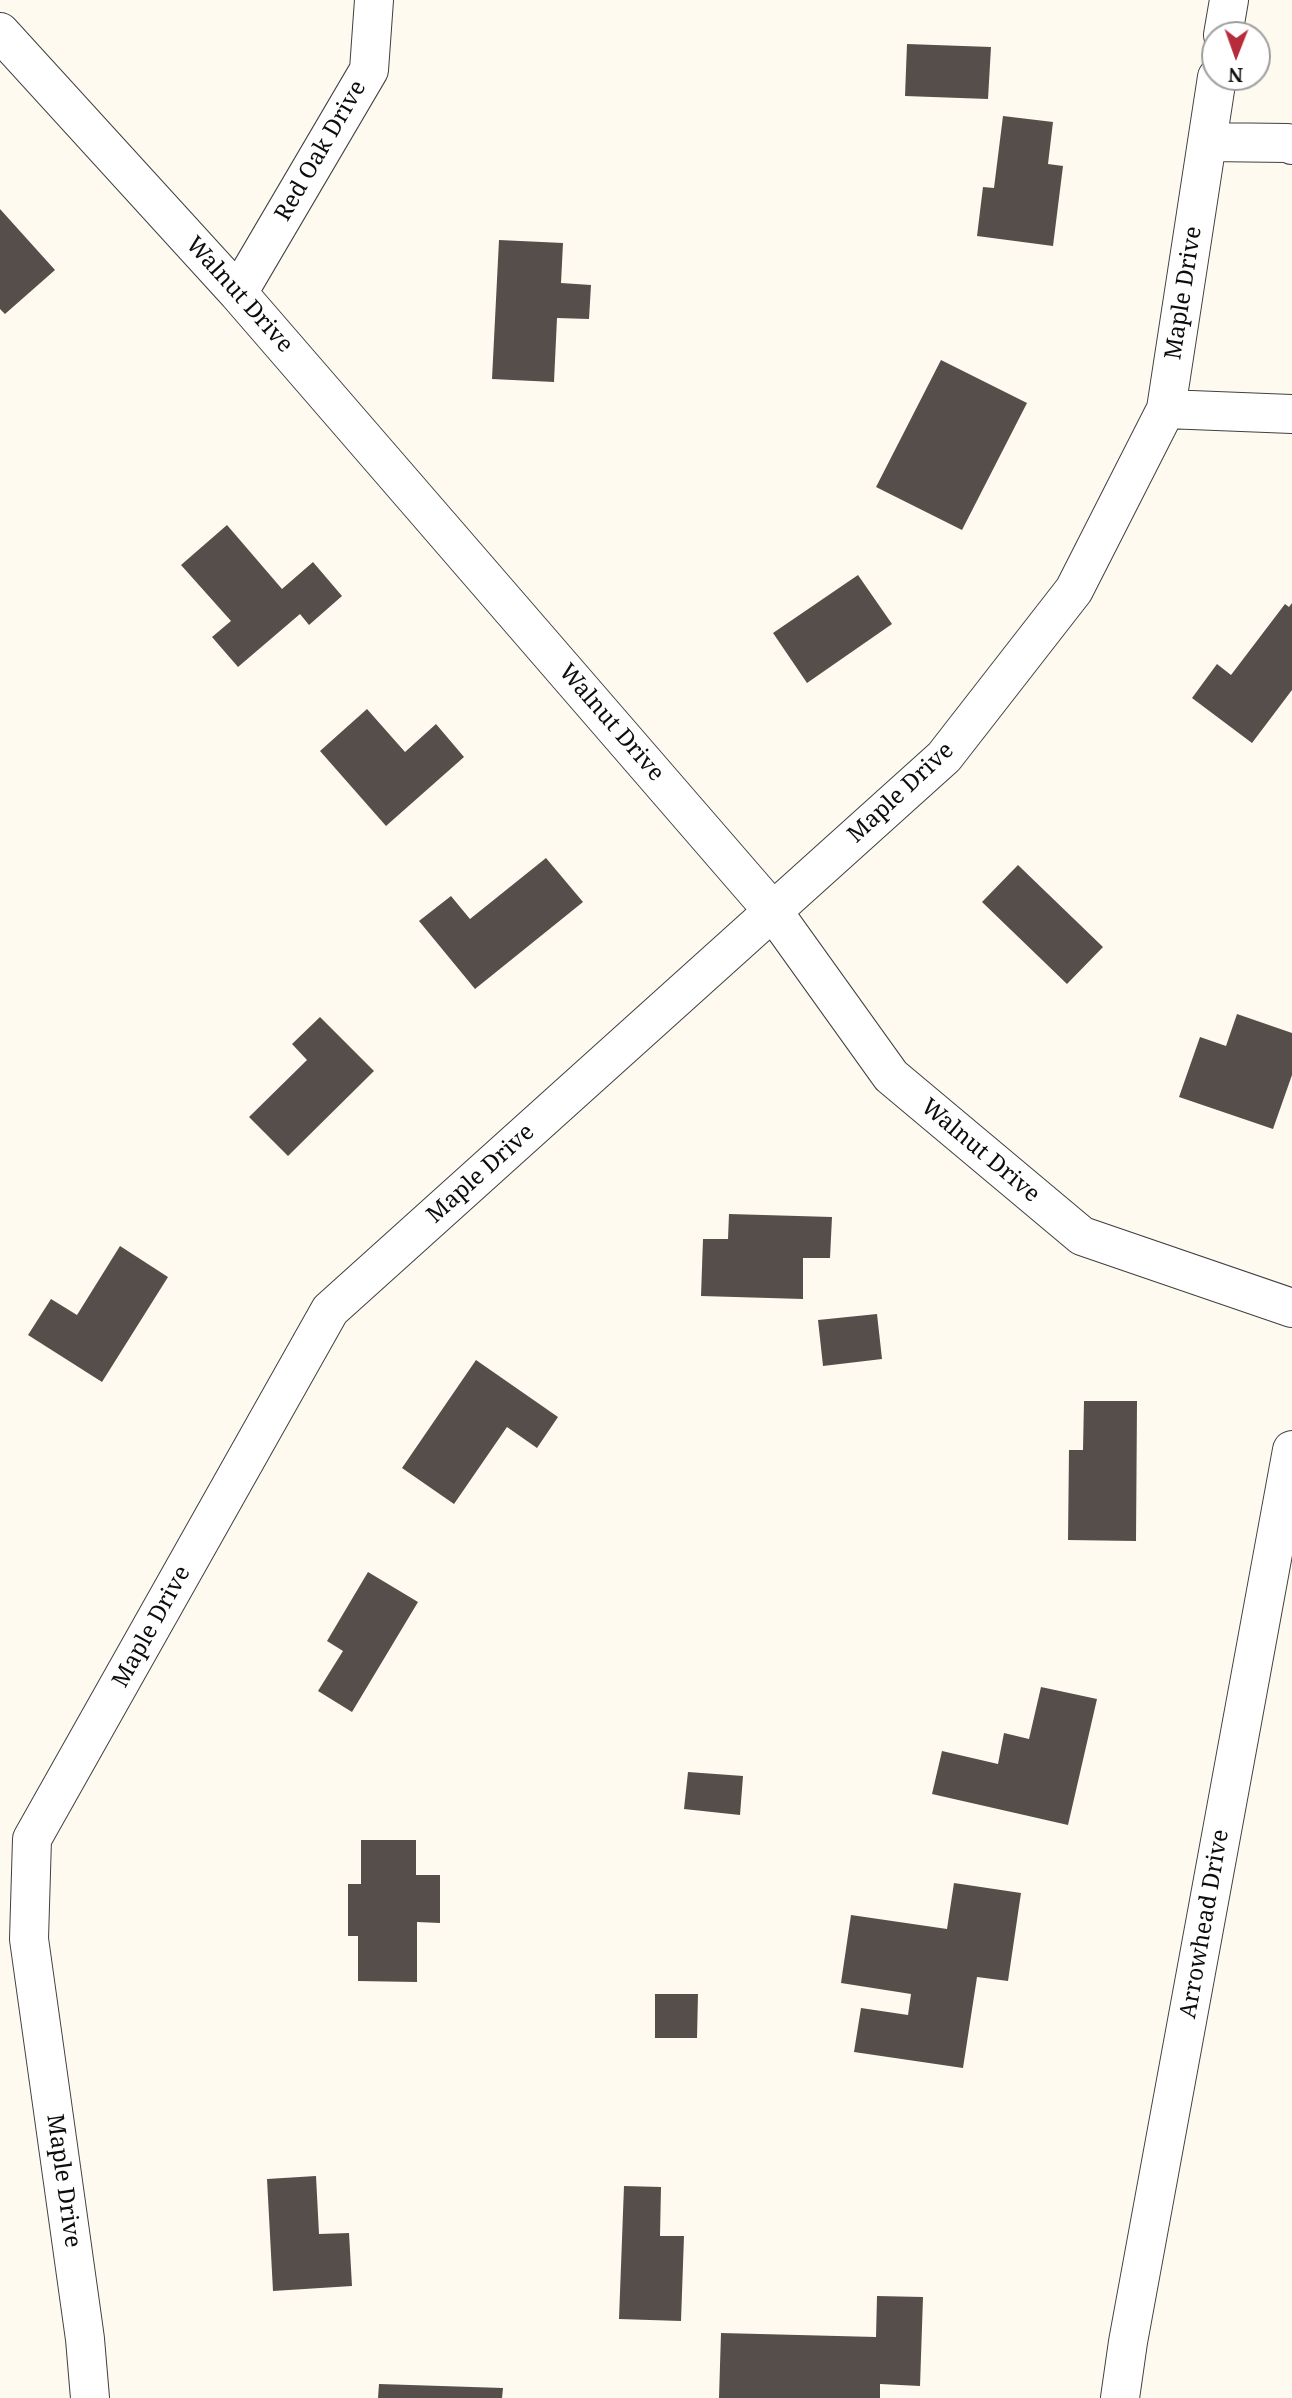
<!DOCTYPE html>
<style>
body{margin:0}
#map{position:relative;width:1292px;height:2398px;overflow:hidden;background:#fefaef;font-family:"Noto Serif",serif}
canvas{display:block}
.north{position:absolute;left:1201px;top:21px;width:70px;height:70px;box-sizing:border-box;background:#fff;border:2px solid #9e9e9e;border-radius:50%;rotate:181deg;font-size:19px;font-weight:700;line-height:28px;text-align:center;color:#0d0d0d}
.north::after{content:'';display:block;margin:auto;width:24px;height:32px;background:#b72c3b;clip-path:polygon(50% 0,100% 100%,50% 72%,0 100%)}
</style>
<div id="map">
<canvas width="1292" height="2398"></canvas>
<div class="north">N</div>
</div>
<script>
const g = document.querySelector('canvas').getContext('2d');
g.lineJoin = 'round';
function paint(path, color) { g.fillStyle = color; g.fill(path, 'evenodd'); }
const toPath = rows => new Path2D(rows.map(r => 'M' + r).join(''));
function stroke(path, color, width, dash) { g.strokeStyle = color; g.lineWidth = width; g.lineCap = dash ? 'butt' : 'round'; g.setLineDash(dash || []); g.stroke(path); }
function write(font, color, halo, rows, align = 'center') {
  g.font = font + ' "Noto Serif",serif'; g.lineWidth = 7; g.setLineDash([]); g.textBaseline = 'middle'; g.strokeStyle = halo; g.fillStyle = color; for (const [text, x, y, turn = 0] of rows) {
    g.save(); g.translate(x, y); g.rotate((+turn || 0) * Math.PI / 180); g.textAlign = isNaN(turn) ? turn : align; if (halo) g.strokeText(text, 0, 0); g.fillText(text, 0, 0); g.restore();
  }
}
paint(toPath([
 [907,44,991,47,988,99,905,96],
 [1003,116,1053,122,1048,164,1063,166,1053,246,977,236,983,187,994,188],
 [0,209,55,270,5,314,0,309],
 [499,240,563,243,561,283,591,285,589,319,557,318,554,382,492,379],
 [941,360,1027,403,962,530,876,487],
 [227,525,282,589,313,562,342,596,309,625,300,614,238,667,212,637,231,621,181,565],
 [858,575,892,624,807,683,773,633],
 [1292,603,1292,690,1252,743,1192,698,1217,664,1231,675,1285,604,1289,607],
 [367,709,405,752,436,724,464,757,386,826,320,751],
 [546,858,583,902,475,989,419,921,451,896,470,919],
 [1018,865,1103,947,1067,984,982,902],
 [1237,1014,1292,1033,1292,1075,1273,1129,1179,1097,1200,1037,1226,1046],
 [320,1017,374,1071,288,1156,249,1117,307,1060,292,1044],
 [729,1214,832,1217,830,1258,803,1258,803,1299,701,1296,703,1239,728,1239],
 [120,1246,168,1277,102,1382,28,1335,51,1299,77,1315],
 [877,1314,882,1359,823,1366,818,1320],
 [476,1360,558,1417,537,1448,507,1427,454,1504,402,1468],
 [1084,1401,1137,1401,1136,1541,1068,1540,1069,1450,1083,1450],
 [368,1572,418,1602,352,1712,318,1691,343,1651,327,1641],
 [1041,1687,1097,1699,1068,1825,932,1794,942,1751,998,1764,1004,1733,1029,1739],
 [688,1772,743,1776,740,1815,684,1809],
 [361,1840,416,1840,416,1875,440,1875,440,1923,417,1922,417,1982,358,1981,358,1936,348,1936,348,1884,361,1884],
 [954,1883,1021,1893,1008,1981,977,1977,963,2068,854,2052,861,2008,908,2015,911,1994,841,1983,851,1915,947,1929],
 [655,1994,698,1994,697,2038,655,2038],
 [316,2176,319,2234,349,2233,352,2286,273,2291,267,2179],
 [624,2186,661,2187,660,2236,684,2236,681,2321,619,2319],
 [877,2296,923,2297,920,2386,880,2384,880,2398,719,2398,721,2333,876,2337],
 [379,2384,503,2388,502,2398,378,2398]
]), '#564e4a');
const minor = toPath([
 [0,32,238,293,772,910,891,1076,1082,1236,1292,1308],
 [1223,35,1229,0],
 [1207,142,1288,143,1292,145],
 [238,293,369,70,374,0],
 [1166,409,1292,414],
 [90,2398,85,2339,29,1939,32,1839,330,1310,944,757,1074,590,1166,409,1217,77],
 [1120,2398,1128,2342,1292,1450]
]);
stroke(minor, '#404040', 40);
stroke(minor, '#fff', 38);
write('23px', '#0d0d0d', '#fff', [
 ["Red Oak Drive",321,151,-60],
 ["Maple Drive",1184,293,-81],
 ["Walnut Drive",239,295,48],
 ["Walnut Drive",611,723,49],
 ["Maple Drive",901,793,-43],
 ["Walnut Drive",980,1151,40],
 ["Maple Drive",481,1174,-42],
 ["Maple Drive",152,1627,-61],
 ["Arrowhead Drive",1205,1924,-80],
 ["Maple Drive",63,2181,82]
]);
</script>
